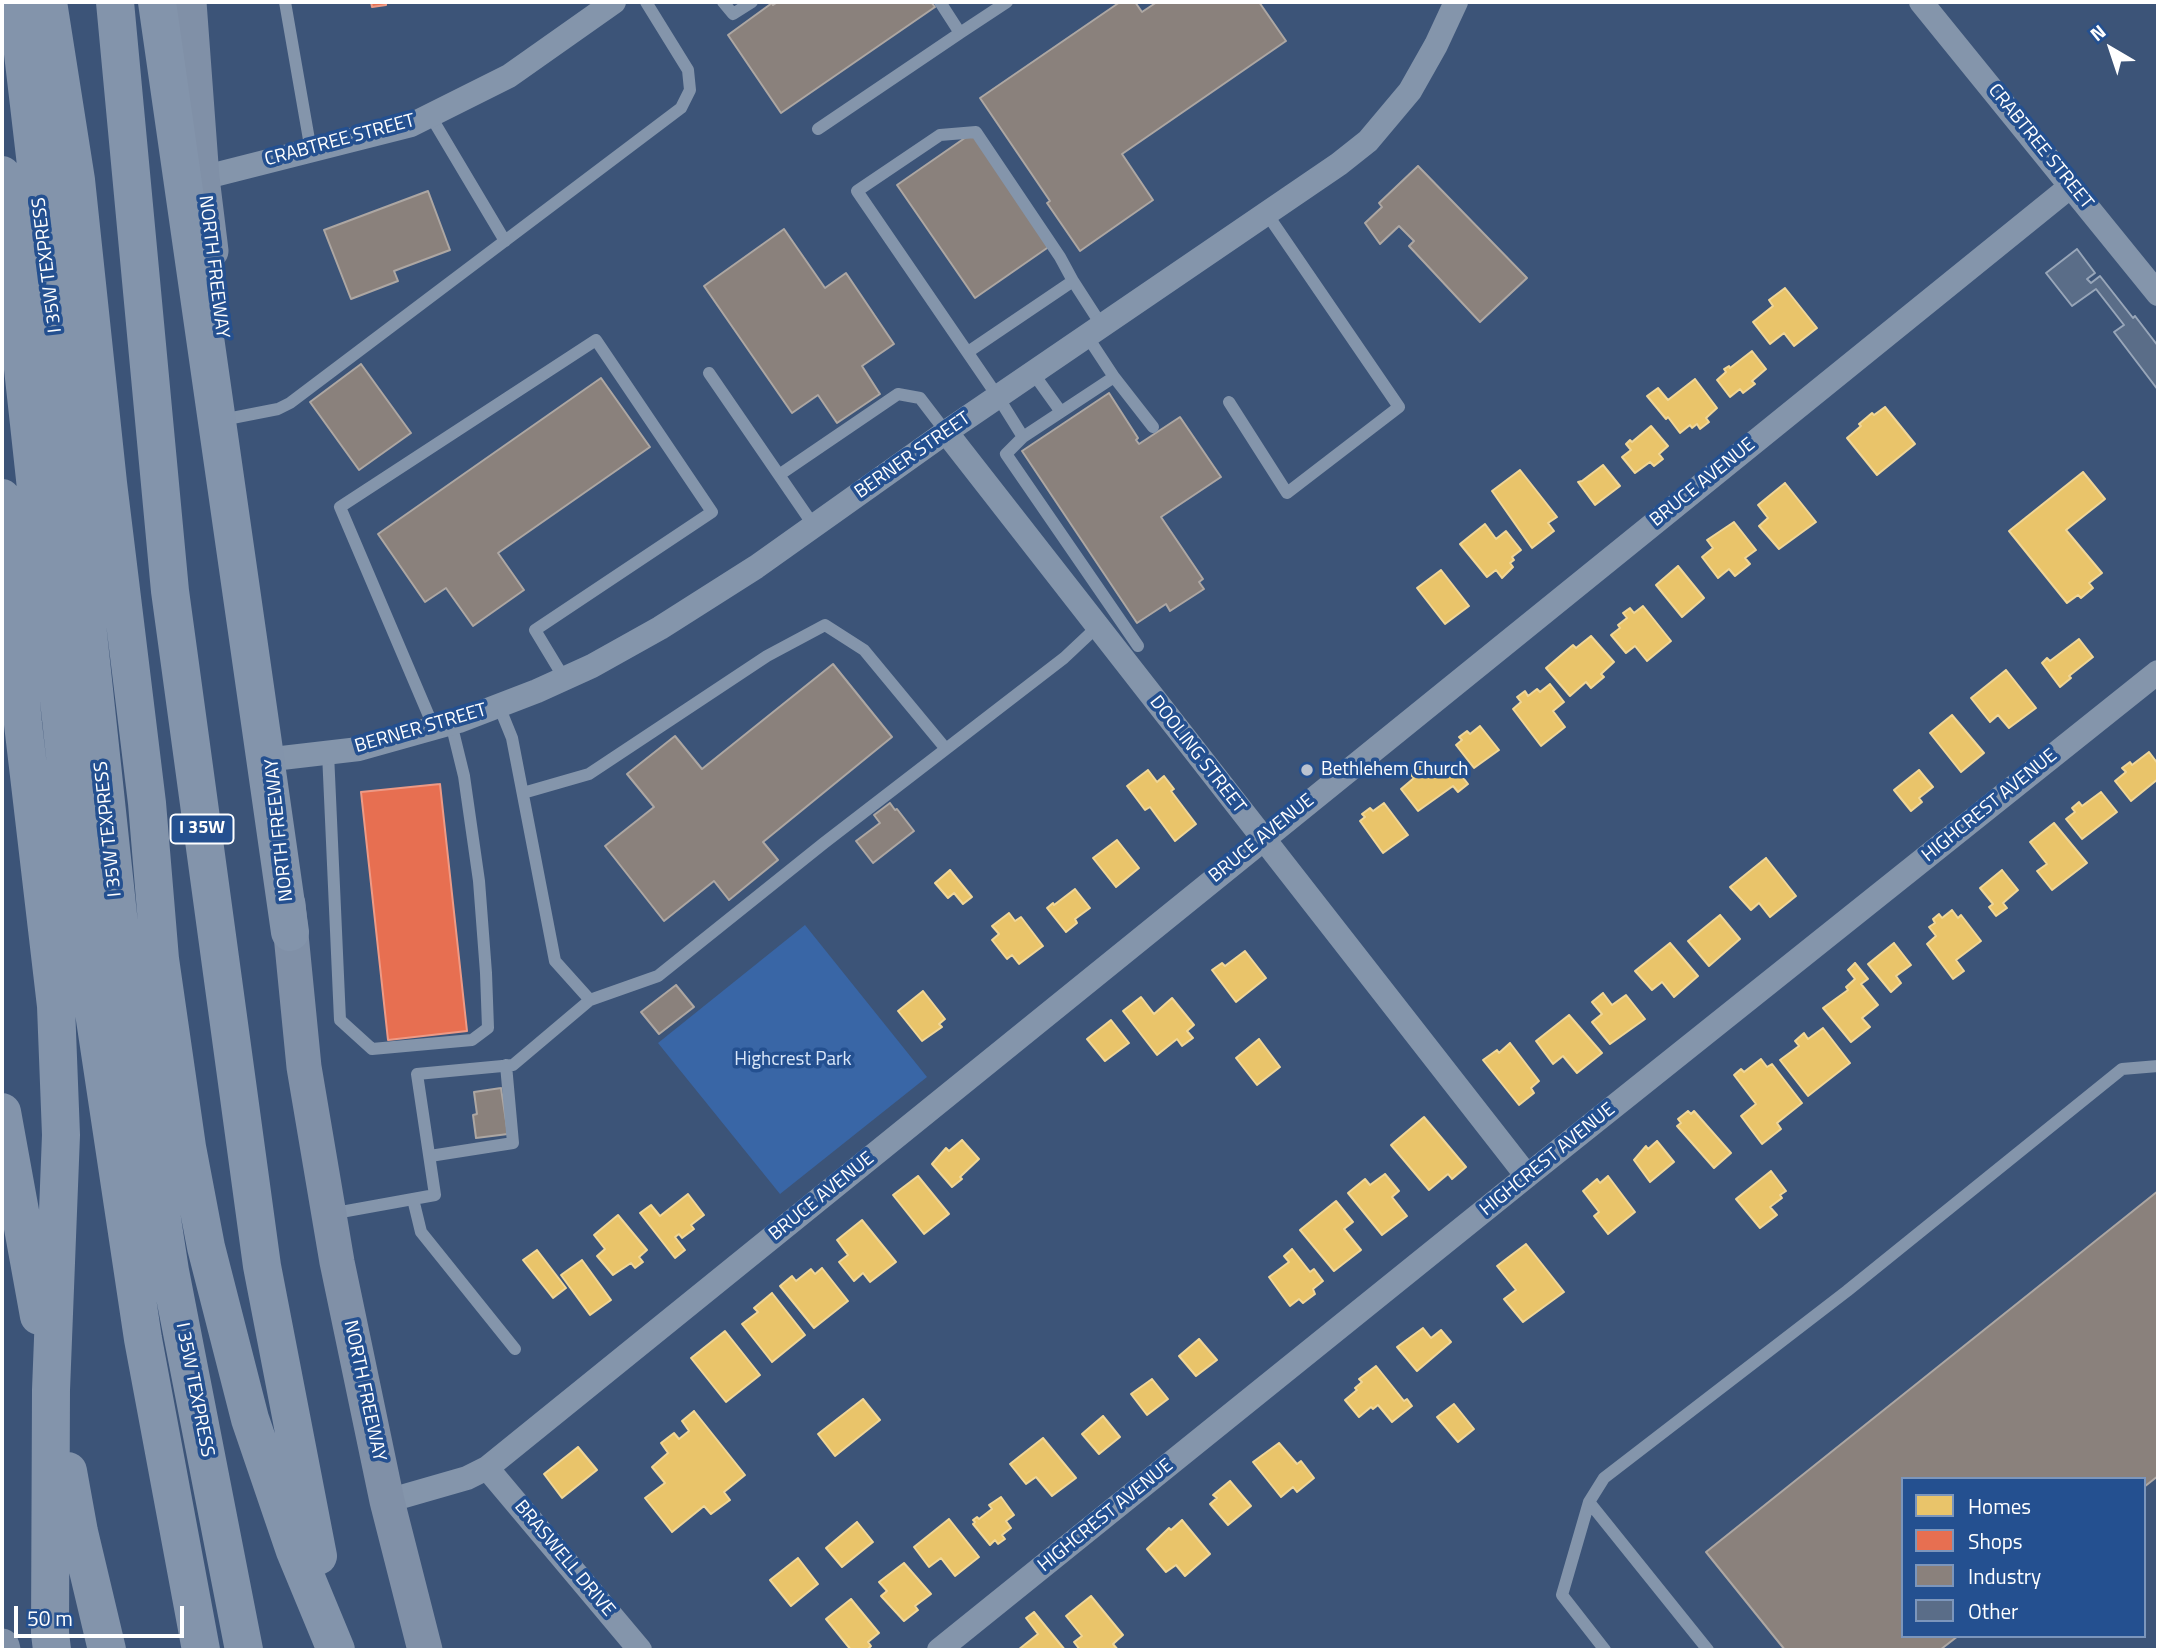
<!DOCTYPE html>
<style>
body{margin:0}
#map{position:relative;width:2160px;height:1652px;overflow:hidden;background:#3c5478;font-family:"Titillium Web",sans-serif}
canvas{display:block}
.frame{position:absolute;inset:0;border:4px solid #fff;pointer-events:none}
.legend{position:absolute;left:1901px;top:1477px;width:245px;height:161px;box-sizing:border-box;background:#245090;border:2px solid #7c96bc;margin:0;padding:9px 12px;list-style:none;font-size:21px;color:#fff}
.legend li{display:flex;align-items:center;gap:14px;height:35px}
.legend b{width:35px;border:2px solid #7c96bc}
.north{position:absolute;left:2076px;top:14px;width:70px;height:70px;-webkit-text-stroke:5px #245090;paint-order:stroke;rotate:321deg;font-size:19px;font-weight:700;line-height:28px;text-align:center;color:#fff}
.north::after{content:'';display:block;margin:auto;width:24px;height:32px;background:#fff;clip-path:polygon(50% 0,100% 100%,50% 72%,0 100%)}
.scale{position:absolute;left:14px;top:1606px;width:170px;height:32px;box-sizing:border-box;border:4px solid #fff;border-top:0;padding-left:9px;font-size:21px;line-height:24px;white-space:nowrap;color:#fff;-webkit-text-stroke:5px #245090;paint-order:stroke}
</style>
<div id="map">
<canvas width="2160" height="1652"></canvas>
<div class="frame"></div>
<ul class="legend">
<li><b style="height:19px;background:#e9c46a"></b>Homes</li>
<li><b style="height:19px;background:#e76f51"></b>Shops</li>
<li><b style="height:19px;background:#8a817c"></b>Industry</li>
<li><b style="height:19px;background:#5a6d88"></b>Other</li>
</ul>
<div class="north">N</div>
<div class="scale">50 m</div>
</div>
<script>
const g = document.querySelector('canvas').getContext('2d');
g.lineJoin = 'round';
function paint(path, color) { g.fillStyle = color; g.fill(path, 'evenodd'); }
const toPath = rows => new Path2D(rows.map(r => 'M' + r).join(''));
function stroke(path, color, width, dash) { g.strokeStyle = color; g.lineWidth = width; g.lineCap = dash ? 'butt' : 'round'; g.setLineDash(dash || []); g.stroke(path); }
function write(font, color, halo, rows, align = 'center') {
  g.font = font + ' "Titillium Web",sans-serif'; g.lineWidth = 7; g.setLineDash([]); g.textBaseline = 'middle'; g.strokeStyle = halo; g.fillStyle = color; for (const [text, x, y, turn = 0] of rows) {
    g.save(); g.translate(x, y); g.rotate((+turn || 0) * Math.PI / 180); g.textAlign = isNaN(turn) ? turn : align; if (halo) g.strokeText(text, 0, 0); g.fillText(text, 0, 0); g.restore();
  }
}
paint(toPath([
 [805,925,927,1077,780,1194,658,1043]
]), '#3966a6');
const homes = toPath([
 [1785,288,1817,328,1794,346,1784,333,1770,344,1753,322,1773,306,1769,300,1785,288],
 [1752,351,1766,369,1752,381,1755,384,1743,393,1740,389,1730,397,1717,380,1726,372,1724,369,1729,366,1730,368,1752,351],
 [1695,379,1717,408,1706,418,1709,422,1700,429,1697,424,1692,428,1690,425,1680,433,1668,417,1666,419,1647,396,1658,388,1668,400,1695,379],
 [1885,407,1915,444,1877,475,1847,438,1861,426,1859,424,1872,413,1874,415,1885,407],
 [1651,426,1668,446,1659,454,1663,459,1654,466,1650,462,1635,473,1622,457,1631,450,1626,444,1630,440,1632,442,1651,426],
 [1603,465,1620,486,1595,505,1578,482,1582,481,1603,465],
 [1520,470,1557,517,1548,523,1554,531,1532,548,1492,491,1520,470],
 [2083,472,2105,499,2066,530,2102,573,2089,583,2093,588,2081,598,2078,595,2067,603,2009,531,2083,472],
 [1785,483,1816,522,1779,549,1759,526,1768,518,1758,505,1785,483],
 [1734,522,1756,550,1745,558,1750,564,1735,576,1729,569,1718,578,1702,557,1713,548,1707,540,1734,522],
 [1485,524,1496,539,1506,531,1521,550,1512,557,1514,560,1510,563,1513,567,1502,578,1496,570,1487,577,1460,544,1485,524],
 [1678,566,1704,598,1682,617,1656,585,1678,566],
 [1441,570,1469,606,1445,624,1417,588,1441,570],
 [1643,606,1671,641,1647,661,1635,646,1626,653,1611,635,1620,628,1618,625,1627,618,1623,613,1630,608,1634,613,1643,606],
 [1591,636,1614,662,1601,674,1604,677,1591,688,1586,682,1570,696,1546,668,1573,645,1576,648,1591,636],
 [2079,639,2093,657,2069,676,2071,678,2060,687,2042,663,2047,658,2050,661,2079,639],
 [2006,670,2036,708,2009,728,1998,715,1990,722,1971,698,2006,670],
 [1550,684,1564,702,1553,711,1565,727,1541,746,1513,709,1521,702,1517,697,1525,691,1528,696,1537,689,1540,692,1550,684],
 [1952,715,1984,753,1961,772,1930,733,1952,715],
 [1480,726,1499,750,1474,768,1456,745,1462,740,1459,737,1467,731,1470,734,1480,726],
 [2149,752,2158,764,2158,779,2131,801,2115,781,2126,772,2122,768,2130,762,2132,765,2149,752],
 [1421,765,1424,770,1431,765,1439,775,1454,766,1468,784,1458,792,1453,786,1418,811,1401,789,1414,778,1410,774,1421,765],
 [1148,770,1157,782,1164,776,1174,789,1171,791,1196,824,1175,841,1150,807,1145,810,1127,786,1148,770],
 [1919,770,1933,787,1919,798,1922,802,1911,811,1894,790,1919,770],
 [2101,792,2117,812,2082,839,2066,819,2075,812,2072,808,2079,802,2082,806,2101,792],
 [1384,803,1408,835,1383,853,1360,821,1365,817,1362,814,1370,808,1373,811,1384,803],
 [2054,823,2087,863,2052,890,2037,871,2047,864,2030,842,2054,823],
 [1117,840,1139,868,1116,887,1093,858,1117,840],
 [1766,858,1796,896,1770,917,1759,903,1751,910,1730,887,1766,858],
 [950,870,972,897,963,904,954,893,948,898,935,883,950,870],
 [2002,870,2018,890,2003,903,2007,908,1996,916,1989,907,1993,904,1980,888,2002,870],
 [1075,889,1090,908,1075,919,1077,923,1066,932,1047,908,1053,903,1054,905,1075,889],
 [1952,910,1958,918,1961,915,1981,941,1956,960,1964,971,1953,979,1927,944,1936,936,1929,927,1935,923,1933,919,1939,914,1942,918,1952,910],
 [1009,913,1015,921,1021,917,1043,946,1019,964,1012,955,1007,959,992,940,999,934,992,926,1009,913],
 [1720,915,1740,939,1709,966,1688,941,1720,915],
 [1670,943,1698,976,1674,997,1662,982,1652,990,1635,971,1670,943],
 [1894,943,1911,965,1896,976,1901,983,1891,992,1868,964,1894,943],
 [1245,951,1266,978,1236,1002,1212,970,1222,963,1225,966,1245,951],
 [1855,963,1868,979,1861,984,1878,1005,1862,1018,1870,1027,1851,1042,1823,1008,1848,990,1846,987,1855,979,1848,970,1855,963],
 [923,991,945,1019,939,1024,942,1027,922,1041,898,1011,923,991],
 [1603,993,1612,1005,1626,995,1645,1019,1610,1044,1592,1022,1602,1014,1592,1002,1603,993],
 [1141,997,1154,1014,1172,998,1194,1025,1187,1031,1193,1038,1182,1046,1177,1039,1157,1055,1123,1011,1141,997],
 [1569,1015,1602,1053,1577,1073,1563,1056,1553,1064,1536,1041,1569,1015],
 [1111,1020,1129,1043,1105,1061,1087,1039,1111,1020],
 [1823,1028,1850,1063,1808,1096,1780,1060,1799,1046,1795,1041,1804,1033,1808,1039,1823,1028],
 [1259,1039,1280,1067,1257,1085,1236,1058,1259,1039],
 [1510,1043,1539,1081,1531,1088,1534,1093,1519,1105,1483,1060,1497,1050,1499,1053,1510,1043],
 [1761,1059,1767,1067,1772,1064,1802,1103,1777,1123,1781,1129,1762,1144,1741,1116,1756,1104,1734,1075,1741,1069,1744,1072,1761,1059],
 [1688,1111,1691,1114,1694,1111,1731,1153,1714,1168,1677,1126,1681,1123,1678,1119,1688,1111],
 [1424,1117,1466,1167,1452,1179,1448,1174,1429,1190,1391,1145,1424,1117],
 [962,1140,979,1159,960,1177,962,1179,952,1187,932,1164,946,1148,949,1151,962,1140],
 [1657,1141,1674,1162,1650,1182,1634,1160,1646,1146,1648,1149,1657,1141],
 [1771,1171,1786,1191,1780,1195,1782,1198,1770,1207,1777,1215,1760,1228,1736,1199,1771,1171],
 [1385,1174,1399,1191,1392,1197,1407,1216,1382,1235,1348,1193,1365,1179,1370,1185,1385,1174],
 [918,1176,949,1214,924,1234,893,1195,918,1176],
 [1608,1176,1635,1212,1608,1234,1594,1216,1599,1212,1583,1191,1597,1179,1600,1183,1608,1176],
 [688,1194,704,1215,691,1225,694,1229,682,1238,679,1234,675,1237,685,1250,675,1258,640,1213,651,1205,660,1216,688,1194],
 [1336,1201,1353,1222,1344,1229,1361,1250,1334,1271,1300,1230,1336,1201],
 [618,1215,647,1250,639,1257,643,1262,635,1268,631,1263,613,1275,597,1256,605,1249,594,1235,618,1215],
 [862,1220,896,1262,870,1282,863,1273,854,1281,839,1262,848,1255,837,1240,862,1220],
 [1526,1244,1564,1292,1523,1322,1504,1299,1516,1290,1497,1266,1526,1244],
 [1292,1249,1310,1272,1314,1269,1323,1281,1313,1289,1315,1294,1303,1303,1299,1299,1290,1306,1269,1277,1289,1262,1284,1256,1292,1249],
 [537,1250,566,1288,553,1298,523,1260,537,1250],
 [582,1260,611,1300,590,1315,561,1275,582,1260],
 [822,1268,848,1301,814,1328,780,1286,792,1276,796,1281,811,1269,815,1274,822,1268],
 [772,1293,805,1335,772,1362,742,1324,758,1312,754,1308,772,1293],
 [1423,1328,1431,1338,1441,1330,1451,1342,1417,1371,1397,1347,1423,1328],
 [725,1331,760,1375,726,1402,691,1358,725,1331],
 [1199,1339,1217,1360,1196,1376,1179,1356,1199,1339],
 [1376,1366,1404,1401,1407,1399,1412,1406,1392,1422,1378,1405,1373,1409,1371,1407,1359,1417,1345,1400,1357,1390,1355,1388,1362,1382,1359,1379,1376,1366],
 [1152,1379,1168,1399,1147,1415,1131,1394,1152,1379],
 [863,1399,880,1420,835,1456,818,1434,863,1399],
 [1454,1404,1474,1429,1458,1442,1437,1417,1454,1404],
 [694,1411,745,1475,724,1492,730,1500,711,1514,704,1506,672,1532,645,1498,665,1483,652,1467,668,1453,661,1443,674,1433,679,1439,689,1431,682,1421,694,1411],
 [1103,1416,1120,1437,1099,1454,1082,1434,1103,1416],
 [1043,1438,1076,1478,1052,1496,1036,1477,1026,1484,1010,1464,1043,1438],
 [1279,1443,1297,1464,1301,1461,1314,1478,1297,1492,1293,1487,1281,1497,1253,1462,1279,1443],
 [578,1447,597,1470,562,1498,544,1474,578,1447],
 [1230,1481,1251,1506,1228,1525,1210,1504,1217,1498,1213,1495,1230,1481],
 [1001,1497,1014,1515,1006,1521,1011,1528,1002,1535,1005,1539,998,1544,995,1540,990,1545,973,1524,975,1522,973,1520,977,1517,979,1519,992,1509,989,1505,1001,1497],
 [949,1519,979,1557,955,1576,941,1558,929,1567,914,1547,949,1519],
 [1182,1520,1210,1554,1185,1576,1176,1565,1166,1572,1147,1549,1169,1528,1171,1530,1182,1520],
 [857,1522,873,1542,842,1567,826,1548,857,1522],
 [798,1558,818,1584,791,1606,770,1580,798,1558],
 [904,1563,931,1594,915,1606,918,1610,904,1621,881,1596,887,1591,879,1582,904,1563],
 [1091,1596,1123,1635,1113,1644,1118,1650,1080,1650,1074,1642,1082,1636,1066,1616,1091,1596],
 [851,1599,879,1633,868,1642,871,1646,867,1650,851,1650,826,1619,851,1599],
 [1034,1612,1065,1650,1018,1650,1038,1634,1026,1618,1034,1612]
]);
paint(homes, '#e9c46a');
stroke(homes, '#f0d697', 2);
const shops = toPath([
 [371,2,386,2,386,5,372,7,371,2],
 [440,784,467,1031,388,1040,361,792,440,784]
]);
paint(shops, '#e76f51');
stroke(shops, '#ee9a85', 2);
const industry = toPath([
 [778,2,931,2,935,7,781,113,728,35,772,3,773,5,778,2],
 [1120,2,1135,2,1142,12,1157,2,1259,2,1286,41,1122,154,1153,200,1080,251,1047,203,1050,201,980,98,1120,2],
 [972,133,1050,246,975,298,897,185,972,133],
 [1418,166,1527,278,1480,322,1409,246,1414,241,1399,226,1380,244,1365,223,1382,207,1379,203,1418,166],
 [428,191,450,250,394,271,398,281,351,299,324,230,428,191],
 [784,229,825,288,846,273,894,344,862,366,880,394,837,423,818,395,792,413,704,286,784,229],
 [361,364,411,433,359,470,310,402,361,364],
 [601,378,650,447,498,553,524,590,473,626,446,588,425,602,378,534,601,378],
 [1109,393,1138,438,1136,440,1139,444,1180,417,1221,477,1161,517,1203,579,1199,582,1204,589,1170,611,1166,604,1137,623,1022,451,1109,393],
 [833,664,892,737,763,842,778,860,729,900,714,881,664,921,605,846,654,807,627,774,675,736,702,769,833,664],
 [890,803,895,810,897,809,914,831,873,863,856,841,880,823,874,815,890,803],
 [676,985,694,1007,659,1034,641,1012,676,985],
 [501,1088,508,1134,476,1138,473,1115,477,1114,474,1092,501,1088],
 [2158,1191,2158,1476,2144,1487,2144,1479,1903,1479,1903,1636,1958,1636,1940,1650,1785,1650,1706,1552,2158,1191]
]);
paint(industry, '#8a817c');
stroke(industry, '#ada7a3', 2);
const building = toPath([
 [2077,249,2095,273,2087,279,2091,283,2100,276,2133,318,2135,316,2158,346,2158,390,2114,332,2124,325,2096,289,2072,306,2046,273,2077,249]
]);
paint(building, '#5a6d88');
stroke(building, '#98a6b9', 2);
stroke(toPath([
 [285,2,311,151],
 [723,2,733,14,752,2],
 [960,33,1007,2],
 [430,115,505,241],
 [818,129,960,33,940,2],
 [1073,281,1060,257,976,132,940,135,857,191,998,397,1023,437,1114,377,1153,427],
 [1087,336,1114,377],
 [968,352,1073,281,1102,326],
 [709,373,814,526],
 [1033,373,1061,412],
 [1229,402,1287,493,1399,407,1267,214],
 [232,418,278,409,290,403,681,108,690,90,688,70,646,2],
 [1023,437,1006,454,1138,646],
 [779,475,898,394,920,398,946,432],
 [499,706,512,738,555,961,590,1000,658,976,824,843,1064,658,1097,627],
 [434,728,340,507,596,340,712,512,535,630,564,678],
 [328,753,340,1020,372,1049,472,1040,488,1028,486,973,479,881,464,776,451,723],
 [523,793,589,774,767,656,825,625,864,650,946,749],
 [430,1156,513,1143,506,1065],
 [413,1199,421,1232,515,1349],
 [330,1214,435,1195,417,1074,513,1065,590,1000],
 [1589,1502,1708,1650],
 [1605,1650,1562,1595,1589,1502,1604,1478,1847,1291,2122,1069,2158,1066]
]), '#8495ab', 12);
stroke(toPath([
 [1921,2,2158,294],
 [202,178,411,125,509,76,614,2],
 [946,432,1527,1176],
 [273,759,359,749,459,721,537,691,592,666,660,628,756,567,946,432,1339,164,1368,141,1410,91,1436,45,1456,2],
 [487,1468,640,1650],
 [387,1501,467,1478,487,1468,2071,186],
 [939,1650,1527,1176,2158,672]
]), '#8495ab', 24);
stroke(toPath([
 [189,2,202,178,211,251],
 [288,904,304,1067,337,1262,387,1501,425,1650],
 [2,1646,3,1650]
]), '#8090a7', 35);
stroke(toPath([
 [17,2,59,362,125,980,170,1271,244,1650],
 [48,2,76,180,108,483,147,803,160,959,187,1147,206,1247,250,1419,295,1551,336,1650],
 [115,2,170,591,262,1266,318,1556],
 [157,2,290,932],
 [2,175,90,986,143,1339,201,1650],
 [2,498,23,724,56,1006,61,1135,51,1390,50,1633,52,1650],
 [2,1112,39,1316],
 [68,1471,79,1532,107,1650]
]), '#8394ab', 38);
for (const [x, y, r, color] of [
 [1307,770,7,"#bbc3d0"]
]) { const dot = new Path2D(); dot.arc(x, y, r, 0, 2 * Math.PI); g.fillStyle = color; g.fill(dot); stroke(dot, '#245090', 2.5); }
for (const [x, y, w] of [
 [202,829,63]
]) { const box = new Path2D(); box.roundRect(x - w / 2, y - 14.5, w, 29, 5); g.fillStyle = '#245090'; g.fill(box); stroke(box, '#fff', 2); }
write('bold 18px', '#fff', null, [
 ["I 35W",202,829]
]);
write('19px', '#fff', '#245090', [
 ["CRABTREE STREET",340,141,-15],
 ["CRABTREE STREET",2040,147,51],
 ["I 35W TEXPRESS",48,265,-97],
 ["NORTH FREEWAY",213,267,83],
 ["BERNER STREET",913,456,-35],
 ["BRUCE AVENUE",1703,483,-39],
 ["BERNER STREET",421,729,-16],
 ["DOOLING STREET",1197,755,52],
 ["HIGHCREST AVENUE",1990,806,-39],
 ["I 35W TEXPRESS",109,829,-96],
 ["NORTH FREEWAY",280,830,-96],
 ["BRUCE AVENUE",1262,839,-39],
 ["HIGHCREST AVENUE",1548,1160,-39],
 ["BRUCE AVENUE",822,1197,-39],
 ["I 35W TEXPRESS",194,1390,79],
 ["NORTH FREEWAY",364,1391,78],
 ["HIGHCREST AVENUE",1106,1516,-39],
 ["BRASWELL DRIVE",564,1559,50]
]);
write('19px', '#fff', '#245090', [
 ["Bethlehem Church",1321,770]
], 'left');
write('19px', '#dae7f9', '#245090', [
 ["Highcrest Park",793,1060]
]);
</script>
